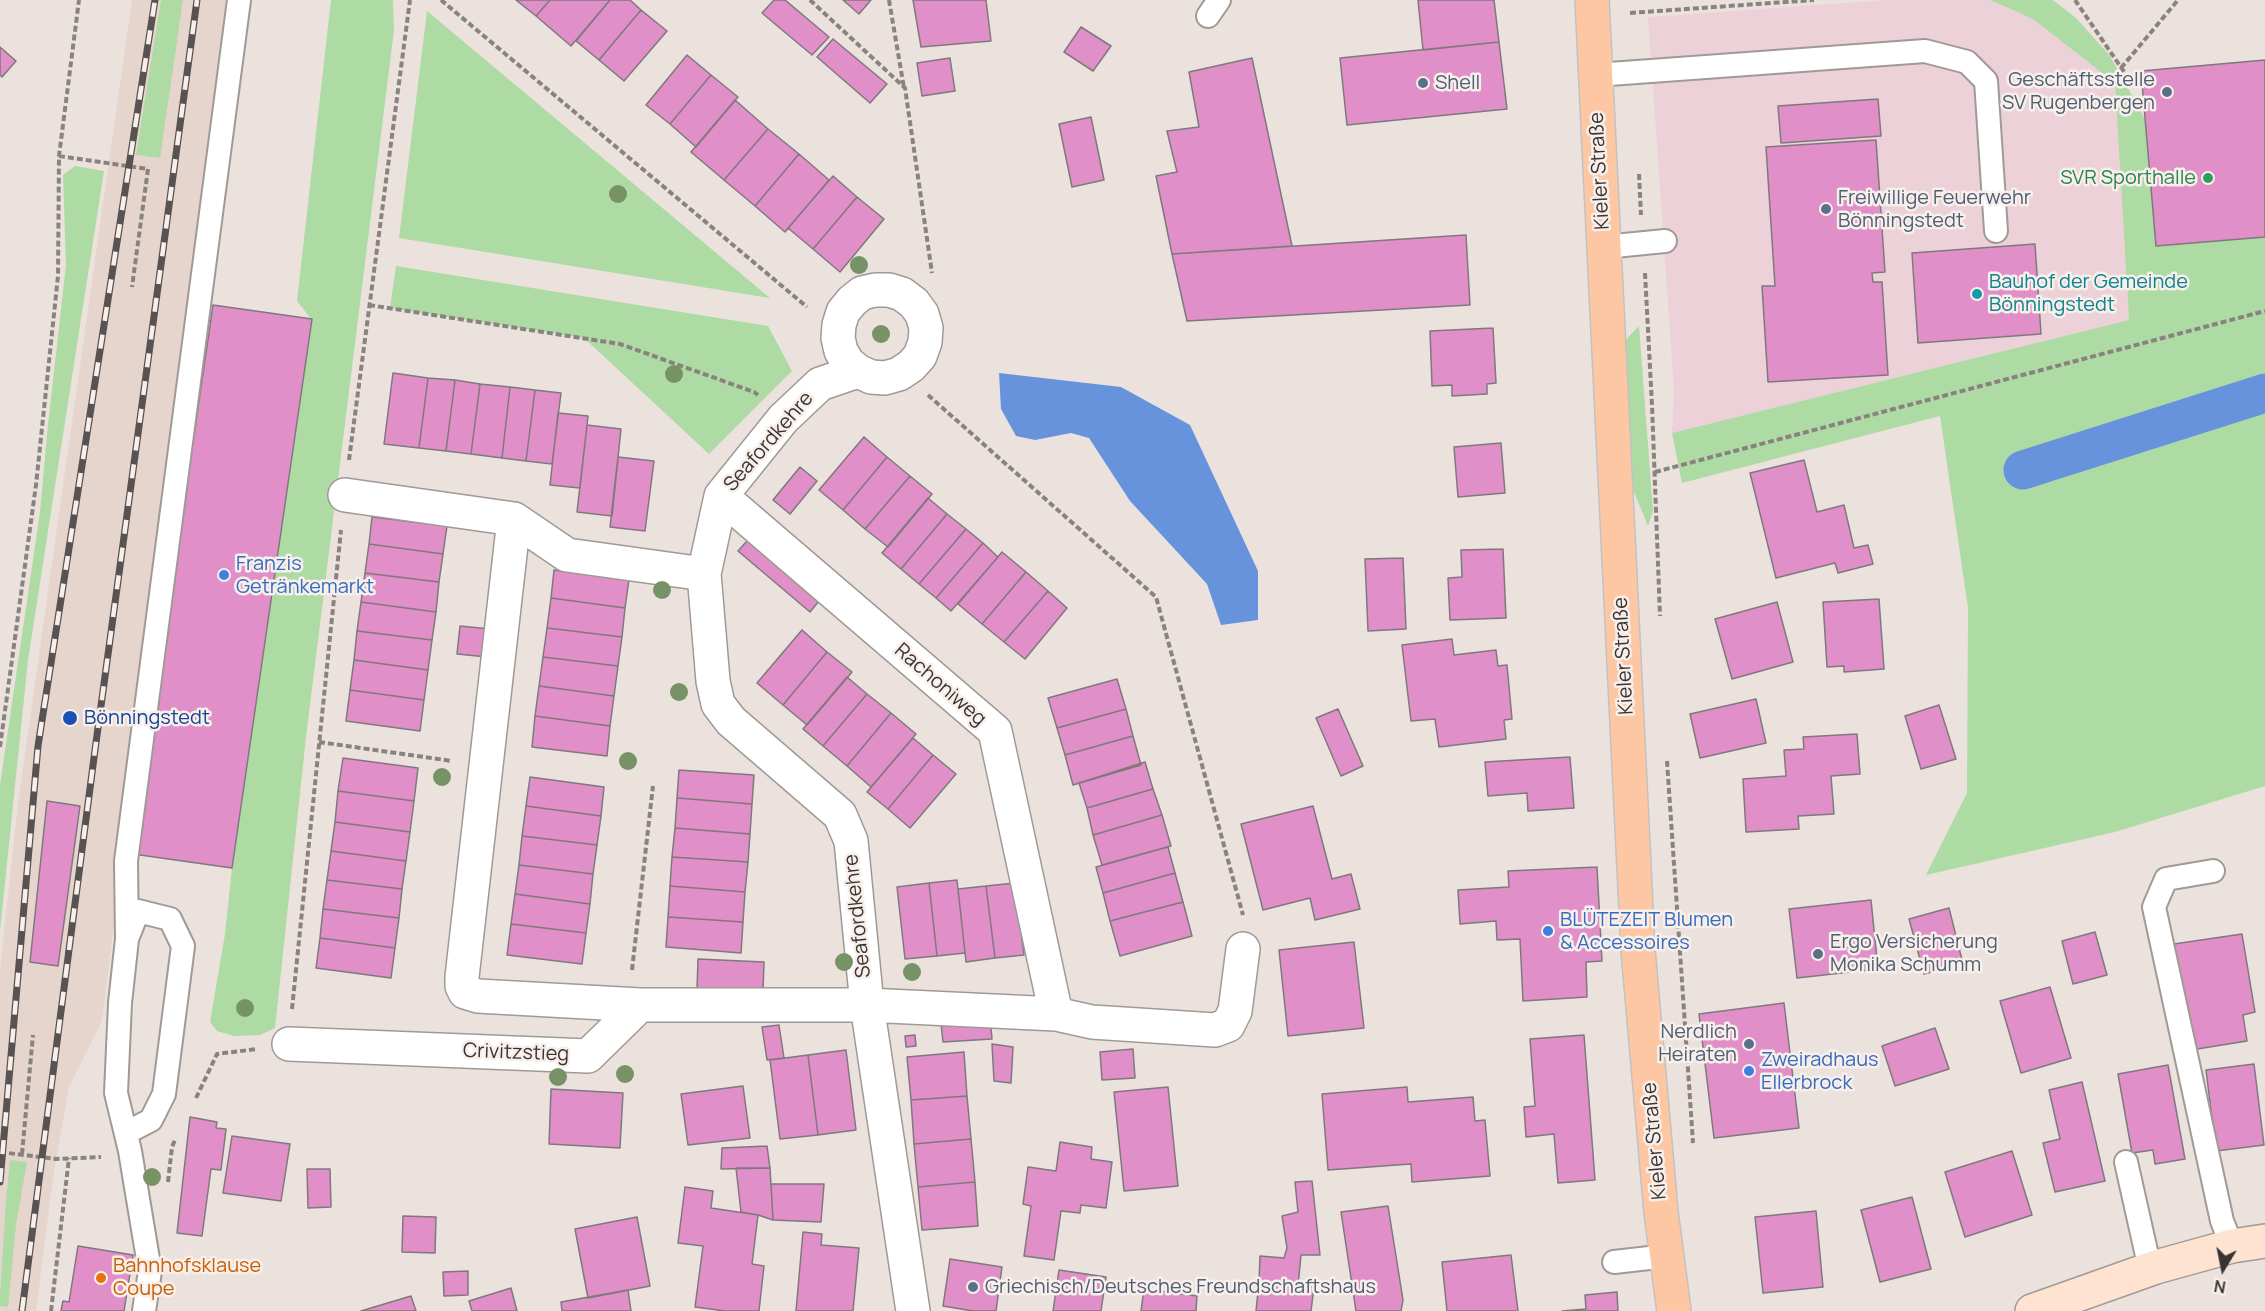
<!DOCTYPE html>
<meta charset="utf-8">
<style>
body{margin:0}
#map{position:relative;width:2265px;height:1311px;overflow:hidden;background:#ebe2dd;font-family:Manrope,sans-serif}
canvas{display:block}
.north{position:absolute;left:2193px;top:1239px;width:60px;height:60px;-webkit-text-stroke:4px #f8efeb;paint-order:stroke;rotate:190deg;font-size:16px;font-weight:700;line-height:24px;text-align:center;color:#383433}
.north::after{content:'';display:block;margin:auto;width:21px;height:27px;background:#383433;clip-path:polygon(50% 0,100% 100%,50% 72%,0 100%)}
</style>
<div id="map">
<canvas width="2265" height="1311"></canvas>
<div class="north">N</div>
</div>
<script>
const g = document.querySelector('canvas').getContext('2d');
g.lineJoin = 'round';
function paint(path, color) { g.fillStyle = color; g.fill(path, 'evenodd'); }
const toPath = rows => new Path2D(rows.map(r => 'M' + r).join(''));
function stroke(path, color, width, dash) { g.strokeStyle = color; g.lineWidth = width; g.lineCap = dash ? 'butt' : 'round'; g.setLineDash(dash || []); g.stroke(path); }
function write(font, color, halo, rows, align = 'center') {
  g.font = font + ' Manrope,sans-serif'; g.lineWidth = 5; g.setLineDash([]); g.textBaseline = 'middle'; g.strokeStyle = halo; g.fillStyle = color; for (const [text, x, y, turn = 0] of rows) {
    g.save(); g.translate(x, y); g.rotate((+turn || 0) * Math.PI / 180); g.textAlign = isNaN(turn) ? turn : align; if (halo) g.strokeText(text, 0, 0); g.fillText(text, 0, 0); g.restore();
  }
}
paint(toPath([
 [1885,0,1990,0,2033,19,2115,83,2129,320,1672,433,1674,390,1648,17]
]), '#ecd2d8');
paint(toPath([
 [132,0,230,0,102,1021,69,1087,54,1171,36,1311,0,1311,0,969,18,803]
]), '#e6d5cd');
paint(toPath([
 [161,0,183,0,160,158,136,155],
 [331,0,393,0,394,30,306,737,275,1028,260,1035,234,1036,217,1031,210,1022,225,934,232,868,312,320,297,301],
 [1990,0,2053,0,2076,18,2110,56,2145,119,2265,237,2265,786,2115,832,1926,875,1967,793,1968,608,1940,416,1682,483,1672,433,2129,320,2115,83,2033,19],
 [427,11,770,298,399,238],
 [75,166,104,171,28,660,0,931,0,785,40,512,48,425,66,265,63,175],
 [396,266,768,326,792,371,709,454,584,338,390,308],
 [1639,326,1653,511,1648,526,1634,492,1622,344],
 [10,1160,27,1162,16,1225,8,1307,0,1306,0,1295,6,1200]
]), '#aedaa4');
paint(toPath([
 [999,373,1121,387,1190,425,1258,571,1258,620,1221,625,1207,584,1130,501,1089,438,1071,433,1035,440,1016,436,1001,409]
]), '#6793dd');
stroke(toPath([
 [2023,470,2265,393]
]), '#6793dd', 39);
const building = toPath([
 [516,0,550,0,536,16,516,0],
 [550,0,610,0,571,46,536,16,550,0],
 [610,0,630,0,641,10,599,60,576,41,610,0],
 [774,0,785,0,829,37,812,55,762,13,774,0],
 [843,0,871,0,859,14,843,0],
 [913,0,986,0,991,41,921,47,913,0],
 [1418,0,1494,0,1499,42,1423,50,1418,0],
 [641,10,667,31,624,81,599,60,641,10],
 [1081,27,1111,46,1093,71,1064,52,1081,27],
 [833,39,887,84,870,103,817,57,833,39],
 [1499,42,1507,109,1347,125,1340,58,1499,42],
 [0,47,16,61,2,77,0,75,0,47],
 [687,55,711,75,670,124,646,105,687,55],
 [950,58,955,91,922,96,917,63,950,58],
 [1252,58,1292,246,1172,254,1156,176,1177,172,1167,131,1199,127,1189,72,1252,58],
 [2265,60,2265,237,2156,246,2141,71,2265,60],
 [711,75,738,97,696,147,670,124,711,75],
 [1878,99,1881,136,1781,143,1778,106,1878,99],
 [735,100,768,129,724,180,691,152,735,100],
 [1091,117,1104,180,1072,187,1059,124,1091,117],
 [768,129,799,154,755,206,724,180,768,129],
 [1876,140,1885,272,1872,273,1873,282,1882,282,1888,375,1768,382,1762,286,1775,286,1766,147,1876,140],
 [799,154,829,180,785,232,755,206,799,154],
 [833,176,857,197,813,249,788,228,833,176],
 [857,197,884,219,840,272,813,249,857,197],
 [1466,235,1470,305,1187,321,1172,254,1466,235],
 [2035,244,2041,334,1918,343,1912,253,2035,244],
 [213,305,312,319,232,868,133,854,213,305],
 [1493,328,1496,383,1487,384,1487,394,1452,396,1452,385,1432,386,1430,331,1493,328],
 [393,373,428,378,419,448,384,444,393,373],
 [428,378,455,380,446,451,419,448,428,378],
 [455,380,480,384,471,454,446,451,455,380],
 [480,384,510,387,502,458,471,454,480,384],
 [510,387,535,390,526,461,502,458,510,387],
 [535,390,561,393,552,464,526,461,535,390],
 [558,413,588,416,580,488,550,485,558,413],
 [587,425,621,429,612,516,577,512,587,425],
 [864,437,887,457,843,510,819,490,864,437],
 [1501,443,1505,493,1458,497,1454,447,1501,443],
 [618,457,654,461,645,531,610,527,618,457],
 [887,457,910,476,865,529,843,510,887,457],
 [1804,460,1817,512,1844,505,1854,548,1868,545,1873,564,1838,573,1835,563,1776,578,1750,473,1804,460],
 [800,467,817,481,790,514,773,500,800,467],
 [910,476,932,494,888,547,865,529,910,476],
 [928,498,947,514,901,569,882,553,928,498],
 [947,514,966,529,919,584,901,569,947,514],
 [372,517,447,526,443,554,369,544,372,517],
 [966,529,983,543,936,598,919,584,966,529],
 [756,531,827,591,810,612,738,551,756,531],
 [983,543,998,557,951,611,936,598,983,543],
 [369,544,443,554,439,582,365,573,369,544],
 [1503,549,1506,618,1450,620,1448,578,1462,577,1461,550,1503,549],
 [1002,552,1026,572,982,624,958,604,1002,552],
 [1403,558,1406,629,1368,631,1365,559,1403,558],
 [554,570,629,579,625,608,551,598,554,570],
 [1026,572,1048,591,1004,642,982,624,1026,572],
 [365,573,439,582,436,612,361,602,365,573],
 [1048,591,1067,608,1025,659,1004,642,1048,591],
 [551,598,625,608,622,637,547,628,551,598],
 [1879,599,1884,669,1844,672,1844,666,1827,667,1823,602,1879,599],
 [361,602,436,612,432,640,357,631,361,602],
 [1777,602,1793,662,1732,679,1715,619,1777,602],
 [460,626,490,629,487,657,457,654,460,626],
 [547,628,622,637,618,666,543,657,547,628],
 [802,630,827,652,783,705,757,683,802,630],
 [357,631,432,640,428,670,354,660,357,631],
 [1452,639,1454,655,1496,650,1498,666,1507,665,1512,719,1504,720,1506,739,1439,747,1435,719,1411,721,1402,645,1452,639],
 [827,652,852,672,807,725,783,705,827,652],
 [543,657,618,666,614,696,539,686,543,657],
 [354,660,428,670,424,700,350,690,354,660],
 [847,677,867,694,823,746,803,729,847,677],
 [1117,679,1126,709,1057,728,1048,698,1117,679],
 [539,686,614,696,610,726,535,716,539,686],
 [350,690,424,700,420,731,346,721,350,690],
 [867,694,891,713,847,766,823,746,867,694],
 [1756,699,1766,743,1700,758,1690,714,1756,699],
 [1939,705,1956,759,1921,769,1905,716,1939,705],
 [1126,709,1133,736,1065,755,1057,728,1126,709],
 [1338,709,1363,766,1341,776,1316,718,1338,709],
 [891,713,916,734,871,787,847,766,891,713],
 [535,716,610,726,607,756,532,747,535,716],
 [1857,734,1860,774,1831,776,1834,814,1798,816,1799,829,1746,832,1743,779,1786,776,1784,750,1804,749,1803,737,1857,734],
 [1133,736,1141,765,1073,785,1065,755,1133,736],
 [913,738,933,755,888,809,867,792,913,738],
 [933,755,956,774,910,828,888,809,933,755],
 [1570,757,1574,808,1528,811,1527,793,1488,796,1485,762,1570,757],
 [343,758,418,768,414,801,338,791,343,758],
 [1145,762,1153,789,1087,808,1079,783,1145,762],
 [679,770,754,775,752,804,677,798,679,770],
 [530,777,604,787,601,816,526,806,530,777],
 [1153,789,1162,815,1093,835,1087,808,1153,789],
 [338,791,414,801,410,832,335,822,338,791],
 [677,798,752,804,750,834,675,828,677,798],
 [47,801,80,806,58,966,30,962,47,801],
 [526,806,601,816,597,845,522,836,526,806],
 [1313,806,1332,879,1351,874,1360,909,1315,920,1310,898,1263,910,1241,824,1313,806],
 [1162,815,1171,846,1102,865,1093,835,1162,815],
 [335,822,410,832,406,861,331,851,335,822],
 [675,828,750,834,748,862,672,857,675,828],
 [522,836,597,845,593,874,519,865,522,836],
 [1168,847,1175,873,1103,893,1096,867,1168,847],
 [331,851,406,861,402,889,327,880,331,851],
 [672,857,748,862,745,892,670,886,672,857],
 [519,865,593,874,590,904,515,894,519,865],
 [1597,867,1602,961,1586,962,1587,997,1523,1001,1520,939,1497,940,1496,921,1460,924,1458,890,1509,887,1508,871,1597,867],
 [1175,873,1183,902,1110,921,1103,893,1175,873],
 [327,880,402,889,399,918,323,909,327,880],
 [957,880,965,953,937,956,929,883,957,880],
 [929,883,937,956,905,959,897,887,929,883],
 [1015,883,1024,955,995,958,986,886,1015,883],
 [670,886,745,892,743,922,668,917,670,886],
 [986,886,995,958,966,962,958,889,986,886],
 [515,894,590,904,586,933,511,924,515,894],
 [1871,900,1878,969,1797,978,1789,909,1871,900],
 [1183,902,1192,936,1120,956,1110,921,1183,902],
 [1949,908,1963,964,1924,974,1909,919,1949,908],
 [323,909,399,918,395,948,320,938,323,909],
 [668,917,743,922,741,953,666,947,668,917],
 [511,924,586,933,582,964,507,955,511,924],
 [2095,932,2107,975,2073,984,2062,941,2095,932],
 [2242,934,2255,1012,2243,1015,2247,1041,2191,1050,2174,944,2242,934],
 [320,938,395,948,391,978,316,968,320,938],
 [1354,942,1364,1028,1288,1036,1279,950,1354,942],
 [698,959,764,962,763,992,697,989,698,959],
 [2050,987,2071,1058,2021,1073,2000,1001,2050,987],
 [1784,1003,1799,1128,1714,1138,1699,1014,1784,1003],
 [940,1014,990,1016,992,1039,943,1042,940,1014],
 [779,1025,784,1058,767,1060,762,1027,779,1025],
 [1935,1028,1949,1069,1895,1086,1882,1046,1935,1028],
 [915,1035,916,1046,906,1047,905,1036,915,1035],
 [1584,1035,1595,1180,1558,1183,1554,1134,1526,1137,1524,1107,1535,1106,1530,1039,1584,1035],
 [992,1044,1013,1047,1011,1083,994,1081,992,1044],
 [1133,1049,1135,1078,1102,1080,1100,1052,1133,1049],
 [846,1050,856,1130,818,1135,808,1055,846,1050],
 [964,1052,967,1096,911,1100,907,1057,964,1052],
 [808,1055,818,1135,780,1139,770,1060,808,1055],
 [2254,1064,2264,1145,2216,1151,2206,1070,2254,1064],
 [2168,1065,2185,1159,2155,1164,2153,1150,2132,1153,2118,1074,2168,1065],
 [2082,1082,2105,1181,2055,1192,2043,1143,2060,1139,2049,1090,2082,1082],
 [743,1086,750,1138,688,1145,681,1094,743,1086],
 [1168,1087,1178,1186,1124,1191,1114,1092,1168,1087],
 [1407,1087,1408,1102,1473,1097,1475,1121,1485,1120,1490,1176,1412,1182,1411,1164,1328,1170,1322,1094,1407,1087],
 [551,1089,623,1093,620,1148,549,1144,551,1089],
 [967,1096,971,1139,914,1144,911,1100,967,1096],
 [190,1117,217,1122,216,1128,226,1129,221,1170,211,1169,202,1236,177,1233,190,1117],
 [232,1136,290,1144,281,1201,223,1193,232,1136],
 [971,1139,975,1182,918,1187,914,1144,971,1139],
 [1060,1142,1092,1147,1091,1159,1112,1162,1106,1208,1081,1205,1080,1213,1061,1211,1054,1260,1024,1256,1031,1206,1023,1204,1028,1167,1056,1171,1060,1142],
 [767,1146,770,1168,721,1169,722,1148,767,1146],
 [2012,1151,2032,1215,1965,1237,1945,1172,2012,1151],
 [736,1168,770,1168,773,1220,758,1215,741,1212,736,1168],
 [307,1169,330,1169,331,1207,308,1208,307,1169],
 [1312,1181,1320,1255,1301,1255,1298,1286,1259,1282,1260,1256,1284,1258,1287,1248,1282,1216,1298,1212,1295,1182,1312,1181],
 [975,1182,978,1226,922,1230,918,1187,975,1182],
 [771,1184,824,1184,821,1222,773,1220,771,1184],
 [685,1187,713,1191,711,1208,758,1215,752,1264,764,1266,759,1311,725,1311,695,1307,703,1246,678,1243,685,1187],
 [1912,1197,1931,1269,1880,1282,1861,1210,1912,1197],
 [1388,1206,1403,1300,1401,1311,1356,1311,1341,1212,1388,1206],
 [1816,1211,1823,1287,1763,1293,1755,1217,1816,1211],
 [403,1216,436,1217,435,1253,402,1252,403,1216],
 [637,1217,650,1286,588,1298,575,1229,637,1217],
 [803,1232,822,1234,821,1245,859,1248,853,1311,796,1311,803,1232],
 [78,1246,133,1255,124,1311,61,1311,63,1301,69,1302,78,1246],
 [1511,1255,1518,1311,1447,1311,1442,1262,1511,1255],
 [950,1259,1002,1267,996,1311,973,1311,943,1306,950,1259],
 [1059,1270,1106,1277,1101,1311,1053,1311,1059,1270],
 [468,1271,468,1295,444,1296,443,1272,468,1271],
 [1259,1282,1314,1287,1311,1311,1256,1311,1259,1282],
 [511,1288,517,1311,472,1311,469,1301,511,1288],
 [1144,1289,1197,1296,1196,1311,1141,1311,1144,1289],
 [628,1290,631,1311,562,1311,561,1302,628,1290],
 [1617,1292,1618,1311,1562,1311,1586,1309,1585,1295,1617,1292],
 [411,1296,416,1311,361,1311,411,1296]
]);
paint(building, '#e08fc8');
stroke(building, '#7f787c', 1.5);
const lane = toPath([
 [1208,16,1219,0],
 [1596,75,1925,51,1967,62,1986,81,1996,231],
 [1604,247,1665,241],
 [2213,871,2166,879,2154,907,2222,1221,2232,1246],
 [127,939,126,861,239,0],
 [126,1133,151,1120,164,1094,183,946,170,919,138,911,127,939,120,1003,116,1093,130,1151,150,1271,144,1311],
 [2126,1162,2150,1269],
 [1614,1262,1667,1256]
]);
const street = toPath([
 [858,371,848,363,841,351,838,338,839,325,843,312,852,301,862,293,875,290,889,290,902,294,914,303,922,314,926,328,925,342,920,356,911,366,899,374,885,378,871,377,858,371,820,384,783,419,721,496,704,574,713,681,718,704,731,721,840,815,851,841,867,1005,913,1311],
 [345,495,514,519],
 [721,496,995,731,1056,1014],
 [704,574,567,555,514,519,462,977,462,986,465,992,478,996,640,1005,867,1005,1056,1014,1092,1022,1215,1030,1228,1025,1235,1011,1243,949],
 [289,1044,588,1056,640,1005]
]);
const secondary = toPath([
 [2032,1311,2156,1267,2232,1246,2265,1241]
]);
const primary = toPath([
 [1592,0,1638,950,1661,1212,1674,1311]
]);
stroke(lane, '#a19995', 26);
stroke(street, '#a19995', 36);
stroke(secondary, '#a19995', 36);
stroke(primary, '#c3c2c2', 36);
stroke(toPath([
 [441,0,807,307],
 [810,0,905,88,932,273],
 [889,0,904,88],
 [2075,0,2131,82],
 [1630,13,1814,0],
 [2121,68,2178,0],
 [59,156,148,169,132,287],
 [1639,174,1641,215],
 [1645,273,1652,405,1660,616],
 [369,305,620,344,754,392,758,395],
 [928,395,1156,597,1243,915],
 [349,460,410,0],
 [1655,472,2265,311],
 [319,742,452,761],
 [0,747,36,485,58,276,59,156,79,0],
 [1667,761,1693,1143],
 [632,970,653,786],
 [292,1009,341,530],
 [196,1098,217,1054,257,1049],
 [0,1152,56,1159,101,1157],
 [22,1154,33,1035],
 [168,1182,172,1147,175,1140],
 [51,1311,69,1158]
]), '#898380', 4, [6, 3]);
stroke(lane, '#fff', 22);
stroke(street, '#fff', 33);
stroke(secondary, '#ffe3d1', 33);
stroke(primary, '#fec7a4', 33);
const rail = toPath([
 [0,1182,38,746,155,0],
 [22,1311,95,750,197,0]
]);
stroke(rail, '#585352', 7);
stroke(rail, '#f8efeb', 4.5, [14]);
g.fillStyle = '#779365';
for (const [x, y] of [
 [618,194],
 [859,265],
 [881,334],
 [674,374],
 [662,590],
 [679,692],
 [628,761],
 [442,777],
 [844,962],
 [912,972],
 [245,1008],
 [625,1074],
 [558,1077],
 [152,1177]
]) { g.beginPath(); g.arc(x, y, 9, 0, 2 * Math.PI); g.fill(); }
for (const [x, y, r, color] of [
 [1423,83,6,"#5c6f8a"],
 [2167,92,6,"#5c6f8a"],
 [2208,178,6,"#2e9e5b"],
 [1826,209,6,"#5c6f8a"],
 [1977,294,6,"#0f9aa8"],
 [224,575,6,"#3f7fe0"],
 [70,718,8,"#1a4fb4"],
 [1548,931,6,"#3f7fe0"],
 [1818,954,6,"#5c6f8a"],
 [1749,1044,6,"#5c6f8a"],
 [1749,1071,6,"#3f7fe0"],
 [101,1278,6,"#e8710a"],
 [973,1287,6,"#5c6f8a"]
]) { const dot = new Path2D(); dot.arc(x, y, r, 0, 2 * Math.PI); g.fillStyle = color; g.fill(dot); stroke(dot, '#f8efeb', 2); }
write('20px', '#4e5e75', '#f8efeb', [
 ["Geschäftsstelle",2155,80,"right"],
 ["SV Rugenbergen",2155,103,"right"],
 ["Shell",1435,83],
 ["Freiwillige Feuerwehr",1838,198],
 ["Bönningstedt",1838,221],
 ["Ergo Versicherung",1830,942],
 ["Monika Schumm",1830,965],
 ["Nerdlich",1737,1032,"right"],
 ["Heiraten",1737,1055,"right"],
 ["Griechisch/Deutsches Freundschaftshaus",985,1287]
], 'left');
write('20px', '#383433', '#f8efeb', [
 ["Kieler Straße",1600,171,-93],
 ["Seafordkehre",769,442,-49],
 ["Kieler Straße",1624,656,-93],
 ["Rachoniweg",940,685,41],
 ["Seafordkehre",858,916,-96],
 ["Crivitzstieg",516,1053,2],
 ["Kieler Straße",1655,1141,-95]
]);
write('20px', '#27864d', '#f8efeb', [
 ["SVR Sporthalle",2196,178]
], 'right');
write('20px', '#0d838f', '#f8efeb', [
 ["Bauhof der Gemeinde",1989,282],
 ["Bönningstedt",1989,305]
], 'left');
write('20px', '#366cbe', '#f8efeb', [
 ["Franzis",236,564],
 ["Getränkemarkt",236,587],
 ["BLÜTEZEIT Blumen",1560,920],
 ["& Accessoires",1560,943],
 ["Zweiradhaus",1761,1060],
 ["Ellerbrock",1761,1083]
], 'left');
write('20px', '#164399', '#f8efeb', [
 ["Bönningstedt",84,718]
], 'left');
write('20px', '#c56008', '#f8efeb', [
 ["Bahnhofsklause",113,1266],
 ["Coupe",113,1289]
], 'left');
</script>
